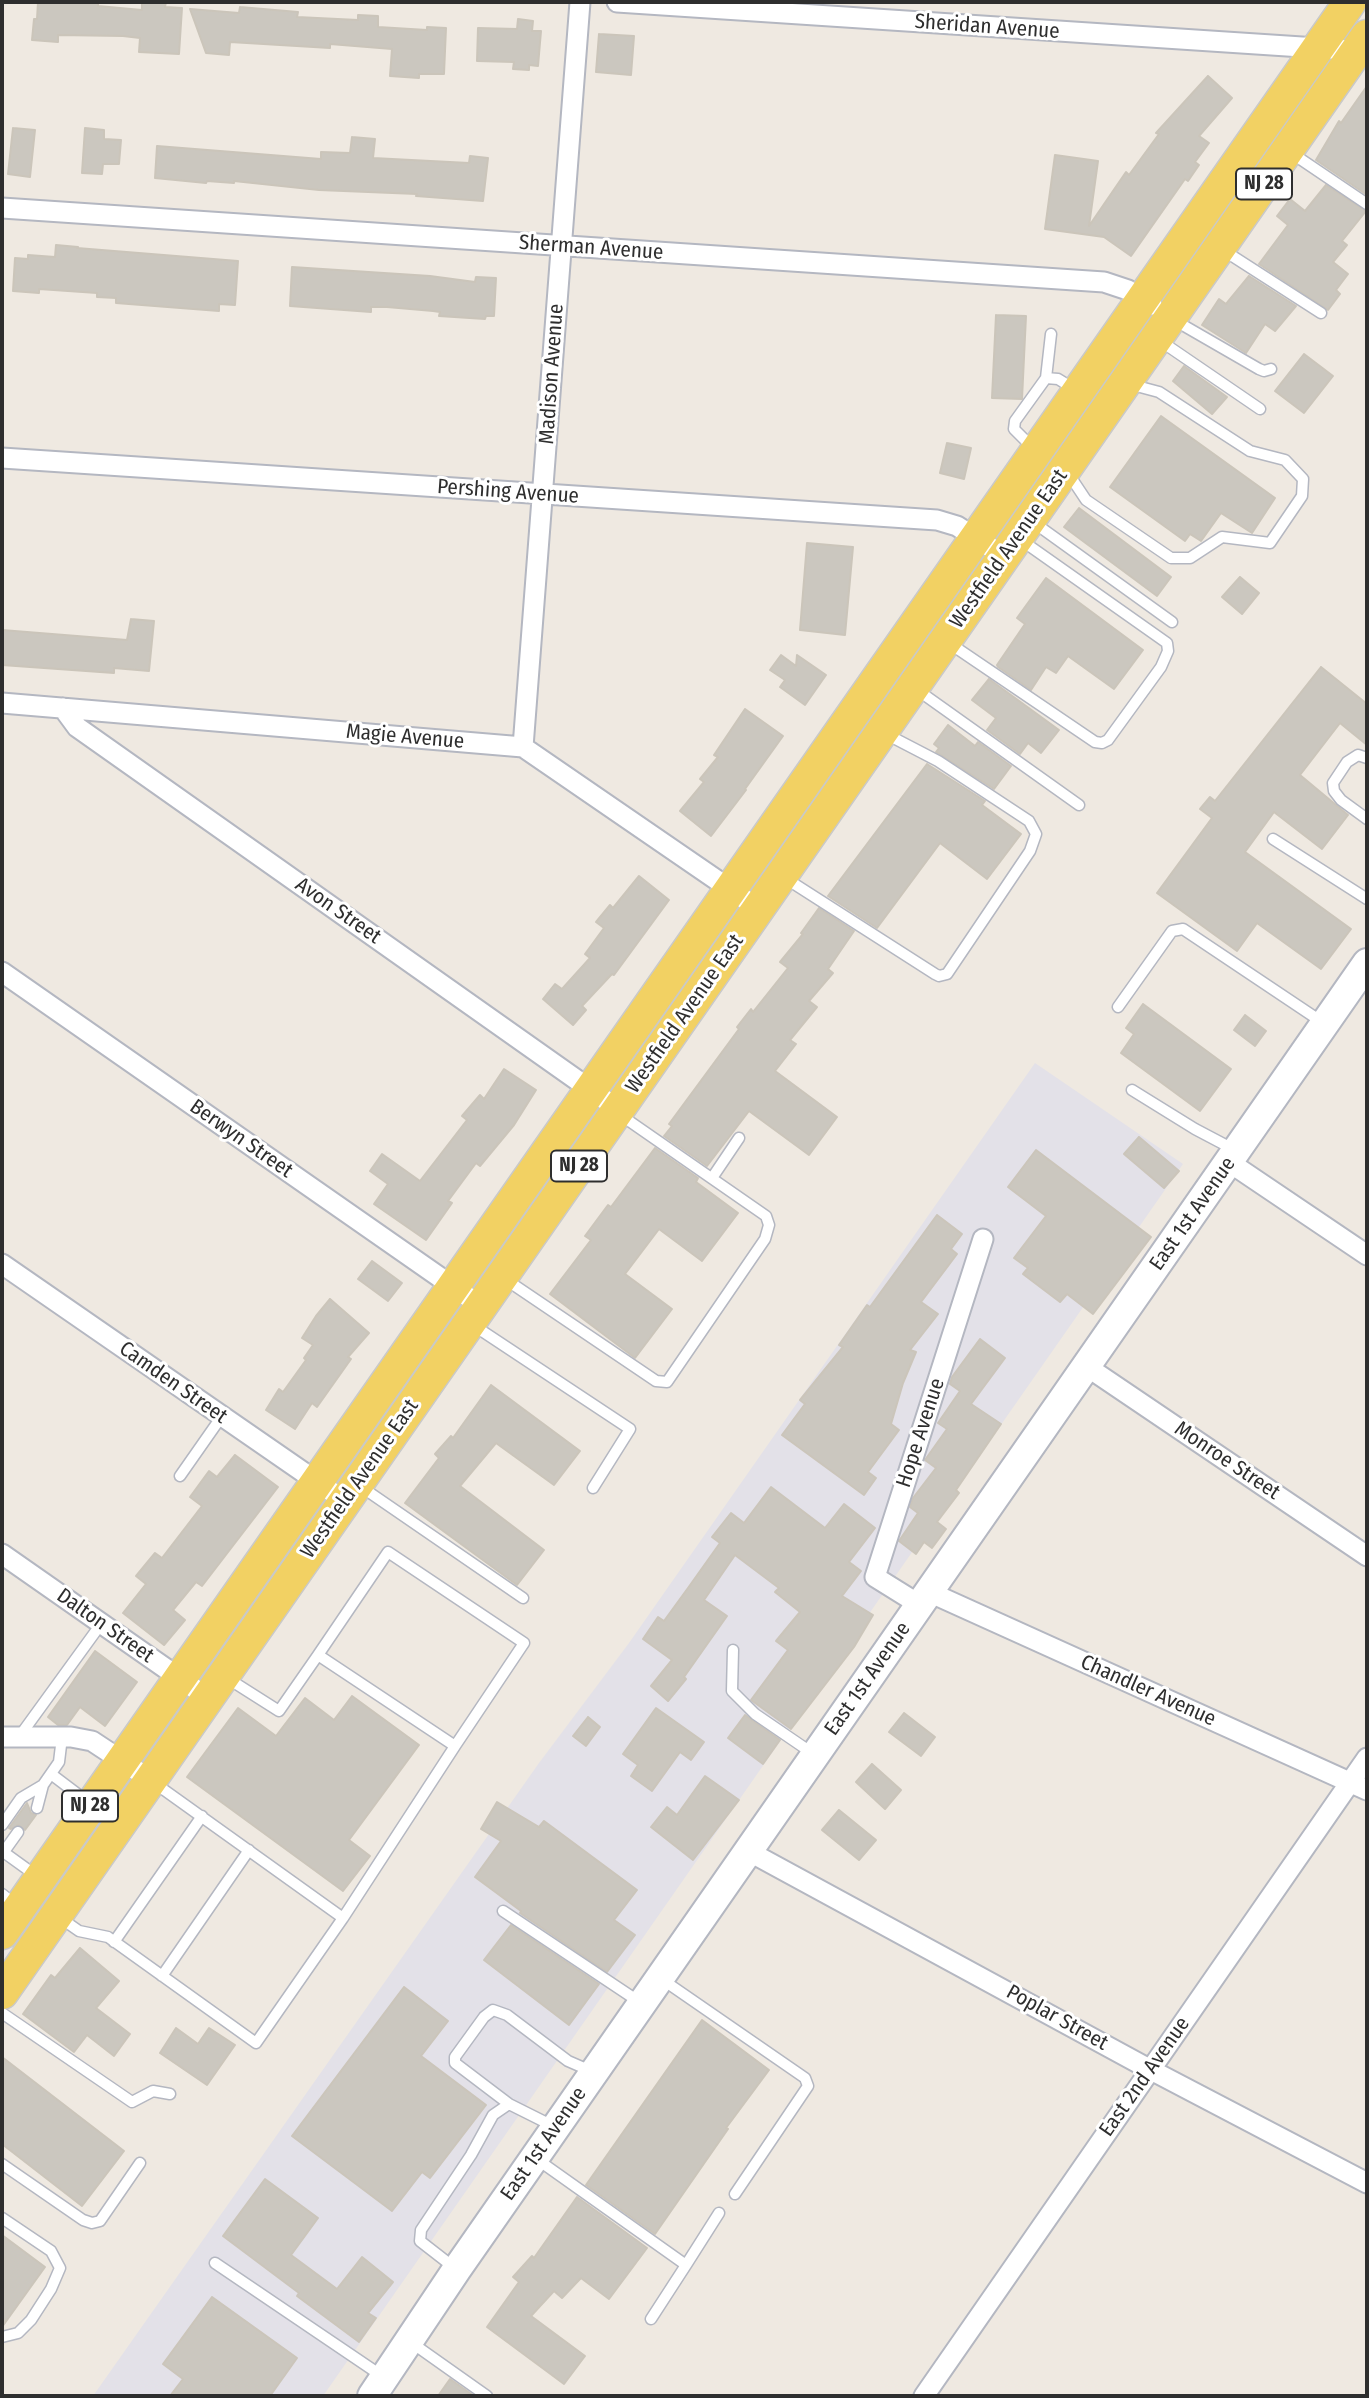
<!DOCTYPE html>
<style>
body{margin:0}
#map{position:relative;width:1369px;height:2398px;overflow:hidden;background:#efe9e1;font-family:"Fira Sans Condensed",sans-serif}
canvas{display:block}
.frame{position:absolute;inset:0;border:4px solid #2e2e2e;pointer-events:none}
</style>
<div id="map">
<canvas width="1369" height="2398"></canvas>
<div class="frame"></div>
</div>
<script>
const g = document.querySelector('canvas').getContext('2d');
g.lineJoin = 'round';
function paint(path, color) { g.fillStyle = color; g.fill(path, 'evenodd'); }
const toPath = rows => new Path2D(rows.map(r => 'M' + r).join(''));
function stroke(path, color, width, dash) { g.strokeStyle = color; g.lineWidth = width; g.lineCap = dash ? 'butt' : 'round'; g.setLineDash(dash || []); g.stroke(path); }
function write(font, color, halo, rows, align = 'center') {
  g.font = font + ' "Fira Sans Condensed",sans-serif'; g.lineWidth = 6; g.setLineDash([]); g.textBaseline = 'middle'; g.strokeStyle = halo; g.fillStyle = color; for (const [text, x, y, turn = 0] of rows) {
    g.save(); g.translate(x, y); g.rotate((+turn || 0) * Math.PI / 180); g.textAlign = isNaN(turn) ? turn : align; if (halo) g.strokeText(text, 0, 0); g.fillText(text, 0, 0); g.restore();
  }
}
paint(toPath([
 [1035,1063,1183,1164,323,2396,93,2396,539,1763,629,1643]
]), '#e3e1e8');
const building = toPath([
 [38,2,98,2,98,6,142,10,142,2,166,2,165,7,182,8,179,54,139,52,140,38,123,36,58,35,58,42,32,40,34,19,37,19,38,2],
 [240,7,298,12,297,17,358,20,358,15,378,16,378,27,427,30,427,27,446,28,444,74,419,74,419,78,390,76,392,49,330,44,330,48,230,42,229,55,206,53,190,9,239,13,240,7],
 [518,19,533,21,532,31,541,31,538,66,529,65,529,70,513,69,514,62,477,61,478,28,517,29,518,19],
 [599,34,634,36,631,75,596,72,599,34],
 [1208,76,1232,98,1199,136,1209,143,1195,162,1199,165,1188,181,1185,179,1131,256,1104,237,1045,229,1055,155,1098,161,1089,226,1126,172,1129,175,1159,134,1156,133,1208,76],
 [1367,86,1367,195,1316,160,1339,121,1341,123,1367,86],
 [13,128,35,130,30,177,8,174,13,128],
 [85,128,104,130,104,139,121,140,119,164,103,164,102,174,82,173,85,128],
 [352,137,375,139,373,158,469,163,470,156,488,158,483,201,416,196,417,194,319,190,234,181,234,183,207,181,206,183,155,178,157,146,321,159,321,152,350,153,352,137],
 [1326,185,1366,211,1342,241,1347,245,1333,262,1348,274,1336,290,1340,294,1328,310,1259,264,1288,225,1277,216,1290,199,1305,211,1326,185],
 [56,245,78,247,77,248,238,261,235,305,219,304,219,311,116,303,116,298,97,297,97,293,39,289,39,293,13,291,15,258,28,259,28,255,55,257,56,245],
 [292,267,430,276,475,282,476,277,496,278,494,316,486,316,485,319,439,316,440,312,433,311,387,307,371,307,371,312,290,306,292,267],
 [1249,276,1296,306,1275,331,1265,324,1246,353,1202,325,1219,299,1226,304,1249,276],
 [996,315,1026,316,1022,399,992,398,996,315],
 [1304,354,1333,376,1304,413,1275,391,1304,354],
 [1184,366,1227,397,1212,414,1173,381,1184,366],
 [1161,416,1275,498,1252,533,1221,513,1201,541,1190,534,1185,541,1110,487,1161,416],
 [947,443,971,448,964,479,940,473,947,443],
 [1079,508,1171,577,1157,596,1064,527,1079,508],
 [807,543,853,547,845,635,800,630,807,543],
 [1240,577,1259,593,1242,614,1222,597,1240,577],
 [1046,578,1143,650,1114,689,1068,656,1056,673,1046,667,1031,690,998,667,997,665,1025,624,1017,618,1046,578],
 [131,619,154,621,149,671,114,668,114,673,2,665,2,630,127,640,131,619],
 [781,655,796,666,797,655,826,675,805,705,780,687,785,680,770,670,781,655],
 [1321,667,1367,704,1367,745,1340,723,1300,775,1348,815,1322,849,1274,812,1245,852,1351,929,1321,969,1257,923,1237,951,1157,893,1212,818,1200,809,1210,797,1215,801,1321,667],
 [989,679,1059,730,1041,753,1028,743,1020,754,987,730,996,718,972,700,989,679],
 [745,709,783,736,745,789,746,790,711,836,680,811,704,782,700,779,718,757,714,755,745,709],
 [948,725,975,746,978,742,1011,766,994,789,936,752,939,748,934,744,948,725],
 [927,764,985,801,982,805,1021,834,987,879,940,843,877,928,828,896,927,764],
 [639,876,669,900,614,975,612,974,582,1006,586,1010,573,1025,543,999,555,984,562,989,590,958,585,954,604,928,596,922,610,905,613,908,639,876],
 [819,908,854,931,828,969,833,973,809,1001,817,1007,790,1040,796,1044,775,1071,837,1117,809,1155,749,1111,707,1166,664,1136,672,1126,669,1124,739,1029,737,1027,751,1009,753,1012,788,968,780,962,803,934,801,933,819,908],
 [1143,1004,1231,1069,1200,1111,1121,1053,1134,1034,1126,1028,1143,1004],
 [1245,1015,1266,1031,1255,1046,1234,1030,1245,1015],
 [504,1069,536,1090,514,1125,480,1166,476,1163,448,1201,452,1203,426,1240,374,1204,388,1184,370,1171,382,1154,420,1181,467,1120,462,1116,480,1095,484,1099,504,1069],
 [1139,1137,1179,1171,1164,1188,1124,1154,1139,1137],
 [655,1148,698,1178,696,1182,738,1213,702,1261,659,1229,625,1274,672,1309,635,1358,550,1294,591,1240,585,1236,608,1205,611,1207,655,1148],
 [1036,1150,1151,1237,1093,1314,1067,1294,1060,1302,1023,1274,1028,1268,1014,1258,1046,1216,1008,1187,1036,1150],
 [937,1215,962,1234,951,1249,957,1254,921,1302,938,1314,910,1350,916,1352,903,1383,891,1424,899,1430,868,1472,876,1478,864,1495,782,1435,805,1404,800,1400,843,1347,839,1345,867,1305,870,1307,937,1215],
 [372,1261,402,1283,388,1301,358,1279,372,1261],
 [330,1299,369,1333,348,1357,351,1359,317,1407,312,1403,295,1429,266,1410,279,1389,283,1392,306,1360,304,1358,313,1345,302,1338,316,1316,330,1299],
 [980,1339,1005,1358,971,1404,1001,1424,956,1490,959,1493,937,1522,946,1529,932,1548,924,1542,916,1554,899,1541,918,1513,910,1507,913,1498,936,1468,925,1460,947,1429,938,1423,960,1391,950,1384,952,1377,980,1339],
 [491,1385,580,1451,554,1485,496,1443,460,1486,544,1550,517,1585,405,1503,439,1458,435,1454,451,1436,453,1438,491,1385],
 [235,1455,278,1487,202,1586,196,1582,173,1610,185,1620,164,1645,123,1613,146,1584,136,1576,155,1553,162,1558,202,1506,190,1497,209,1471,217,1477,235,1455],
 [771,1487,825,1528,844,1504,875,1528,849,1562,861,1571,842,1596,873,1615,854,1647,791,1729,751,1700,788,1650,776,1641,800,1612,775,1592,779,1588,735,1555,704,1600,727,1616,684,1677,686,1679,668,1701,651,1686,672,1660,643,1639,658,1617,664,1621,688,1588,720,1543,712,1537,731,1513,744,1523,771,1487],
 [95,1651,137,1682,105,1726,80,1707,67,1725,58,1725,48,1717,95,1651],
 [352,1696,419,1745,349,1840,370,1856,343,1891,187,1777,238,1708,276,1736,305,1698,334,1720,352,1696],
 [656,1708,704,1742,691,1760,680,1752,652,1791,631,1776,638,1765,623,1754,656,1708],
 [904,1713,935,1737,921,1756,889,1732,904,1713],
 [745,1715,780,1740,763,1764,728,1738,745,1715],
 [588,1717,600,1727,586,1746,573,1736,588,1717],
 [872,1764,901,1790,885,1809,856,1782,872,1764],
 [705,1776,739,1800,693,1860,651,1827,667,1807,677,1815,705,1776],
 [497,1802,539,1827,544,1821,637,1890,614,1920,635,1935,607,1972,520,1913,521,1911,475,1877,501,1841,481,1829,497,1802],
 [27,1803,31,1813,36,1815,25,1830,18,1825,11,1829,9,1828,27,1803],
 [839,1810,876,1840,859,1860,822,1830,839,1810],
 [511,1925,599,1984,569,2025,484,1960,511,1925],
 [80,1948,119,1981,96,2008,130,2034,114,2056,87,2035,74,2052,23,2014,51,1975,55,1978,80,1948],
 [404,1987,448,2021,421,2056,486,2105,430,2178,422,2172,392,2211,292,2136,404,1987],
 [702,2020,769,2070,726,2128,728,2129,655,2234,586,2185,702,2020],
 [176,2028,198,2044,209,2028,235,2045,207,2085,160,2053,176,2028],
 [2,2057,124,2151,82,2206,2,2144,2,2057],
 [265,2179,318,2218,291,2255,337,2289,362,2257,393,2282,368,2313,376,2318,359,2342,297,2296,299,2293,223,2236,265,2179],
 [577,2197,647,2248,609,2299,581,2278,562,2298,554,2291,531,2316,585,2356,564,2384,487,2327,519,2282,513,2277,532,2256,534,2258,577,2197],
 [2,2235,45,2267,2,2327,2,2235],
 [212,2297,297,2358,270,2396,170,2396,183,2379,163,2364,212,2297],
 [450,2379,474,2396,438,2396,450,2379]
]);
paint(building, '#cbc7bf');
stroke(building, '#cbc5ba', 2);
const lane = toPath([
 [1290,152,1367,204],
 [1223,250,1321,313],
 [1174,320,1259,369,1264,371,1271,369],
 [1159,340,1260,409],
 [1046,378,1051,334],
 [1033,448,1014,429,1015,421,1046,378,1058,379,1076,390],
 [1068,473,1086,500,1171,558,1190,558,1222,537,1270,543,1302,496,1303,479,1285,460,1250,451,1159,392,1129,384],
 [1033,522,1172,622],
 [949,643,1095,742,1102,743,1108,740,1161,667,1168,651,1167,643,1021,540],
 [916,689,1079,805],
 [1367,758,1358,755,1347,762,1333,783,1334,791,1341,800,1367,819],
 [1273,839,1367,899],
 [785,878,935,974,939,976,947,974,1030,851,1036,834,1029,821,938,761,884,733],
 [1118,1007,1172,931,1183,929,1322,1022],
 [1132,1090,1195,1129,1233,1149],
 [712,1178,739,1138],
 [505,1279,656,1381,667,1382,765,1239,769,1225,766,1216,619,1114],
 [473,1325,630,1429,593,1488],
 [180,1476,222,1416],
 [360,1486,523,1598],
 [733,1650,732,1691,755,1714,815,1755],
 [227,1678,279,1711,318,1655,455,1746,524,1643,388,1552,318,1655],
 [19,1737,101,1624],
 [51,1774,88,1802],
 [153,1782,343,1918],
 [37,1808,43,1785],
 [2,1825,21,1798,43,1785,59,1762,62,1737],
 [2,1851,38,1877],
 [3,1853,18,1832],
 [2,1894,16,1905],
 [503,1911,641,2003],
 [59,1917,79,1931,108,1937,256,2043,343,1918,455,1746],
 [114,1942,202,1816],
 [162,1976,249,1850],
 [663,1980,805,2078,808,2086,735,2194],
 [2,2013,132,2102,153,2091,170,2094],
 [509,2104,455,2063,455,2057,484,2017,493,2010,507,2015,568,2061,591,2071],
 [538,2160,686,2265,651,2319],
 [2,2164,83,2220,92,2223,100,2221,140,2163],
 [2,2218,51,2251,60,2268,51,2289,31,2320,18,2333,2,2337],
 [215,2263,382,2376],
 [686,2265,719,2213],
 [456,2269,420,2241,421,2230,471,2155,493,2115,509,2104,553,2126],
 [412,2343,487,2396]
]);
const street = toPath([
 [617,2,1363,51],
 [2,208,1104,282,1128,290,1152,305],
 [2,458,937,520,957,526,1004,556],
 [2,703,523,747,759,909],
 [63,708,77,727,618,1109],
 [523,747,580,2],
 [2,972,481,1306],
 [1229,1162,1367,1255],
 [2,1264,345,1501],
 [1086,1366,1367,1556],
 [2,1554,208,1698],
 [929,1592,1367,1790],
 [920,1605,875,1577,983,1239],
 [2,1737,71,1737,92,1741,151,1780],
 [748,1851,1151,2070,1367,2183],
 [924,2396,1367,1758]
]);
const secondary = toPath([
 [372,2396,457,2269,1367,963]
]);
const primary = toPath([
 [2,1933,1350,2],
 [2,1993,1367,36]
]);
stroke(lane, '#b4b7c1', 13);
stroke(street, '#b4b7c1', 23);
stroke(secondary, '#b4b7c1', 32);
stroke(primary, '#c9c9c9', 35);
stroke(lane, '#fff', 10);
stroke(street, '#fff', 19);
stroke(secondary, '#fff', 28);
stroke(primary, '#f2d163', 32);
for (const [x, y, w] of [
 [1264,184,56],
 [579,1166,56],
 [90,1806,56]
]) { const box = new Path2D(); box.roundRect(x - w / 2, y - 15.5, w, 31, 5); g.fillStyle = '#fff'; g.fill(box); stroke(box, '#2e2e2e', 2); }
write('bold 19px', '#2e2e2e', null, [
 ["NJ 28",1264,184],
 ["NJ 28",579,1166],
 ["NJ 28",90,1806]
]);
write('21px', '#2e2e2e', '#fff', [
 ["Sheridan Avenue",987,27,4],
 ["Sherman Avenue",591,248,4],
 ["Madison Avenue",552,374,-86],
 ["Pershing Avenue",508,492,4],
 ["Westfield Avenue East",1009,549,-55],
 ["Magie Avenue",405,737,5],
 ["Avon Street",338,911,35],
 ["Westfield Avenue East",685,1014,-55],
 ["Berwyn Street",241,1139,35],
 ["East 1st Avenue",1193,1214,-55],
 ["Camden Street",173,1383,35],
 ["Hope Avenue",921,1433,-72],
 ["Monroe Street",1227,1461,34],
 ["Westfield Avenue East",360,1479,-55],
 ["Dalton Street",105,1626,35],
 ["East 1st Avenue",868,1679,-55],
 ["Chandler Avenue",1148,1691,24],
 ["Poplar Street",1057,2018,29],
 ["East 2nd Avenue",1145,2077,-55],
 ["East 1st Avenue",544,2144,-55]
]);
</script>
